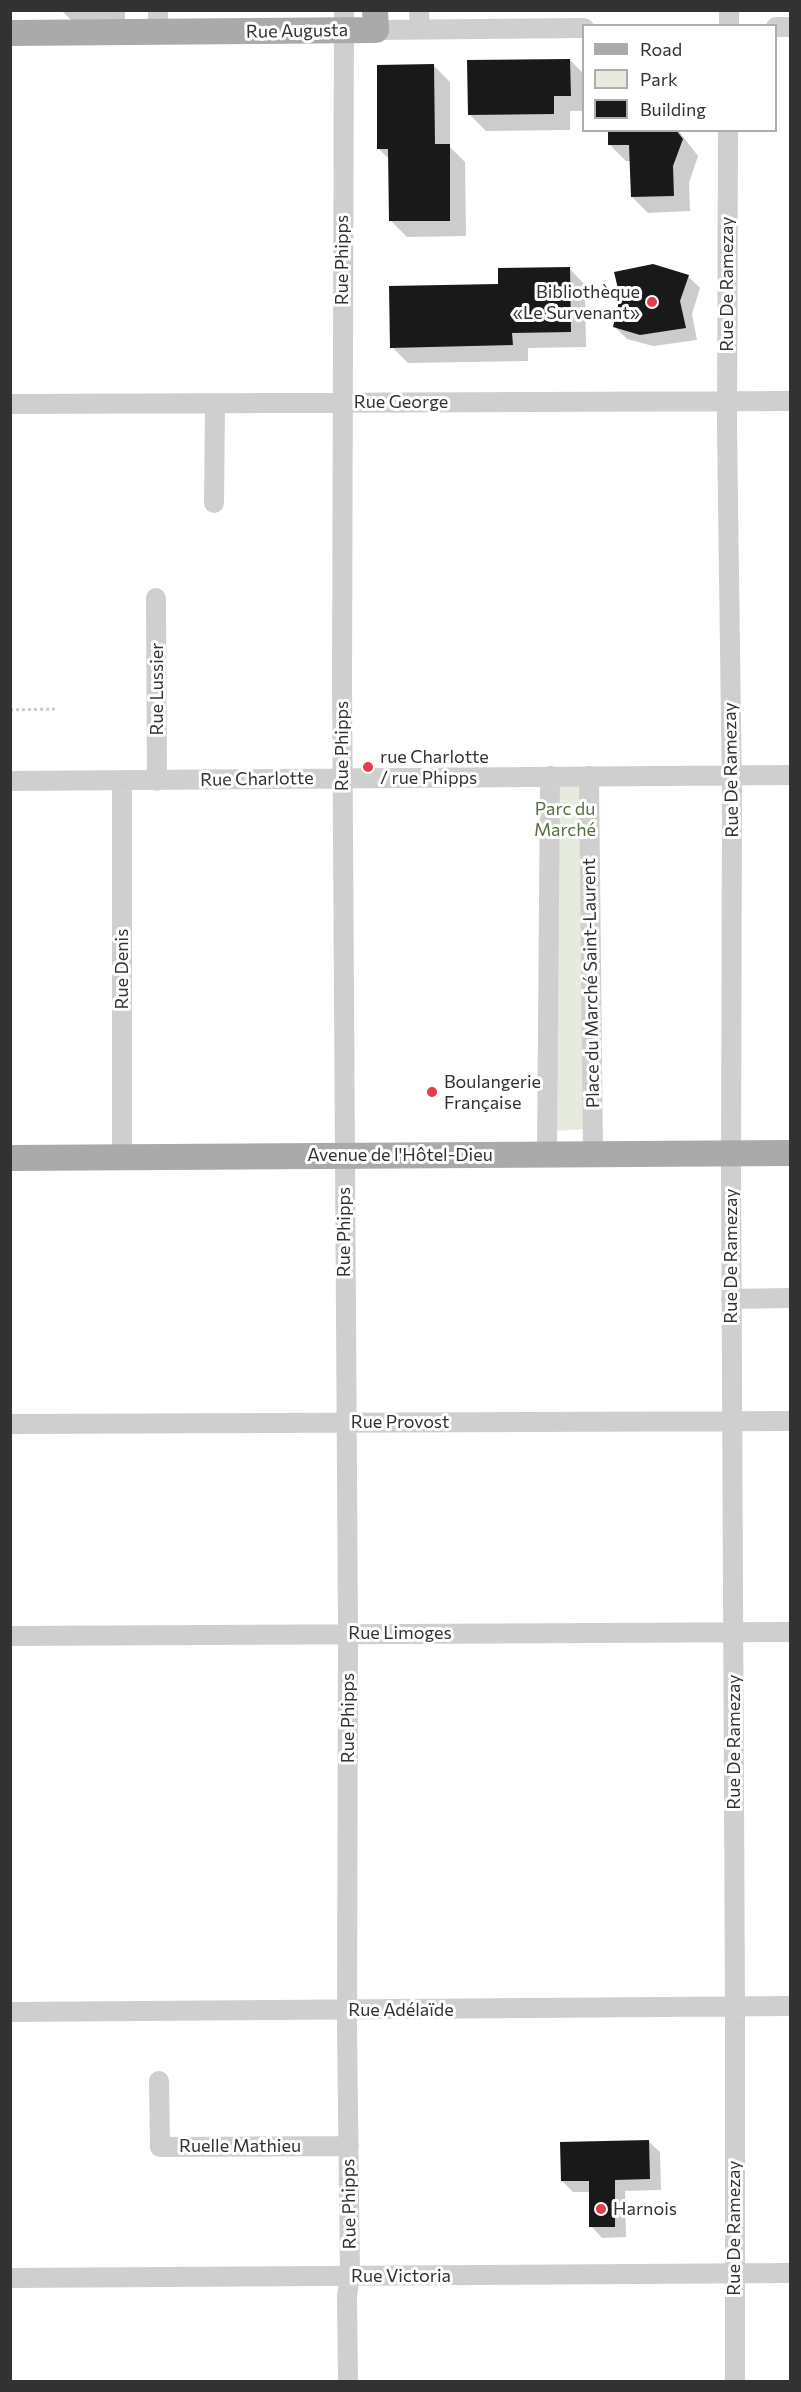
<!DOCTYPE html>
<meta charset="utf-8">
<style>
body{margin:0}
#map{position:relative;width:801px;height:2392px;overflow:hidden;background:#fff;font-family:Commissioner,sans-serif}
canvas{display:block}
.frame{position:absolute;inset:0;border:12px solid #323232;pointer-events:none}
.legend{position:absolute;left:582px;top:24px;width:195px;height:108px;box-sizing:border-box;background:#fff;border:2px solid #adadad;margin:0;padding:8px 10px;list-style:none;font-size:18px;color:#323232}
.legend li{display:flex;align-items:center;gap:12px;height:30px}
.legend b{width:30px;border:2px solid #adadad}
</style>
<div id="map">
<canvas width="801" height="2392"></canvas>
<div class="frame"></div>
<ul class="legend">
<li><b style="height:8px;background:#aaa"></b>Road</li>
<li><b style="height:16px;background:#e6ebde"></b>Park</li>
<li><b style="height:16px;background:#191919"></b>Building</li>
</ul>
</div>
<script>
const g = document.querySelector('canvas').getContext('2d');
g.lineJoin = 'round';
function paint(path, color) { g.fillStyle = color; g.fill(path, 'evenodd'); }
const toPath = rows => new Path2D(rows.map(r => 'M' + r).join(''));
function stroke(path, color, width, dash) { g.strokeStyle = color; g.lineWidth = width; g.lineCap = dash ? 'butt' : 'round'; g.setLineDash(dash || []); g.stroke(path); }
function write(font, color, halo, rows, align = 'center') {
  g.font = font + ' Commissioner,sans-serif'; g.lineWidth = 6; g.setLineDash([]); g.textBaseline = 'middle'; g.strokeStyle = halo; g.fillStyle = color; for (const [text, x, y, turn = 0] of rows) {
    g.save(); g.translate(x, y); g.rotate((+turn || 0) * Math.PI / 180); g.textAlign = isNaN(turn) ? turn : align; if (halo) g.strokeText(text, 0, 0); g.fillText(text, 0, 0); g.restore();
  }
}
paint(toPath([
 [585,771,586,1129,557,1131,543,772]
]), '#e6ebde');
paint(toPath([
 [61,10,125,10,125,21,71,20],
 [570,60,584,74,584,111,570,111,570,130,486,131,470,115],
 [434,66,450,82,450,147,465,162,466,236,407,237,390,220,390,160,379,149],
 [609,130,678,130,698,156,689,183,690,211,648,213,632,197,631,161,626,161,610,145],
 [569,268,585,285,586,347,528,348,528,361,408,363,392,347,500,285],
 [688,276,700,288,692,314,697,340,653,346,627,339,615,327],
 [648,2141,660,2152,661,2190,625,2191,626,2237,602,2238,591,2226,591,2192,573,2192,562,2181]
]), '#0003');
paint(toPath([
 [570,59,571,96,554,96,554,114,468,115,467,60],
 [434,64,435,144,450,144,450,221,389,221,388,149,377,149,377,65],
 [608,130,676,130,683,139,673,166,674,196,631,197,629,145,608,145],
 [653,264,689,275,680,301,686,328,640,335,613,327,620,297,614,272],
 [570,267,571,332,512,333,513,345,390,348,389,286,498,284,498,268],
 [649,2140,650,2179,615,2180,615,2227,589,2227,589,2181,561,2181,560,2142]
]), '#191919');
stroke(toPath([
 [10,710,57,709]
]), '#ccc', 3, [3, 3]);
stroke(toPath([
 [158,10,158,32],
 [344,10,342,679,348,1633,347,2028,350,2276,347,2296,348,2382],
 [419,10,420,29],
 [729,10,729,26],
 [776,27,790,27],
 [376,30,584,28],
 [728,130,727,427,732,795,731,1172,735,2007,735,2382],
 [10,404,790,401],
 [214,503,215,404],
 [156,598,157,781],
 [589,776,593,1154],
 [10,781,790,775],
 [547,1154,550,776],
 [122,1157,122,781],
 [731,1299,790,1298],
 [10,1424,790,1421],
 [10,1636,790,1632],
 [10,2012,790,2006],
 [159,2081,160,2147,349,2146],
 [10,2278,790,2273]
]), '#cfcfcf', 20);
stroke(toPath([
 [10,33,376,30,375,10],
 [10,1158,790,1153]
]), '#aaa', 26);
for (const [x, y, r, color] of [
 [652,302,6,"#e23c4e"],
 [368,767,6,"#e23c4e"],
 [432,1092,6,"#e23c4e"],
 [601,2209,6,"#e23c4e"]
]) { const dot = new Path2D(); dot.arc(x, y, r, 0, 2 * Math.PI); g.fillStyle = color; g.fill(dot); stroke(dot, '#fff', 2); }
write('18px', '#323232', '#fff', [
 ["Rue Augusta",297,31,-1],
 ["Rue Phipps",342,260,-90],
 ["Rue De Ramezay",727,284,-90],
 ["Rue George",401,402],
 ["Rue Lussier",157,689,-90],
 ["Rue Phipps",342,746,-90],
 ["Rue De Ramezay",731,770,-91],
 ["Rue Charlotte",257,779,-1],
 ["Rue Denis",122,969,-90],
 ["Place du Marché Saint-Laurent",591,983,-91],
 ["Avenue de l'Hôtel-Dieu",400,1155],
 ["Rue Phipps",344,1232,-90],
 ["Rue De Ramezay",731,1256,-90],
 ["Rue Provost",400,1422],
 ["Rue Limoges",400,1633],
 ["Rue Phipps",348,1718,-90],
 ["Rue De Ramezay",734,1742,-90],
 ["Rue Adélaïde",401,2010],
 ["Ruelle Mathieu",240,2146],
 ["Rue Phipps",349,2204,-91],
 ["Rue De Ramezay",734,2228,-90],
 ["Rue Victoria",401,2276]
]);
write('18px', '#323232', '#fff', [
 ["Bibliothèque",640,292,"right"],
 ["«Le Survenant»",640,313,"right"],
 ["rue Charlotte",380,757],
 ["/ rue Phipps",380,778],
 ["Boulangerie",444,1082],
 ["Française",444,1103],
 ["Harnois",613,2209]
], 'left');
write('18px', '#576e40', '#fff', [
 ["Parc du",565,809],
 ["Marché",565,830]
]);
</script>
